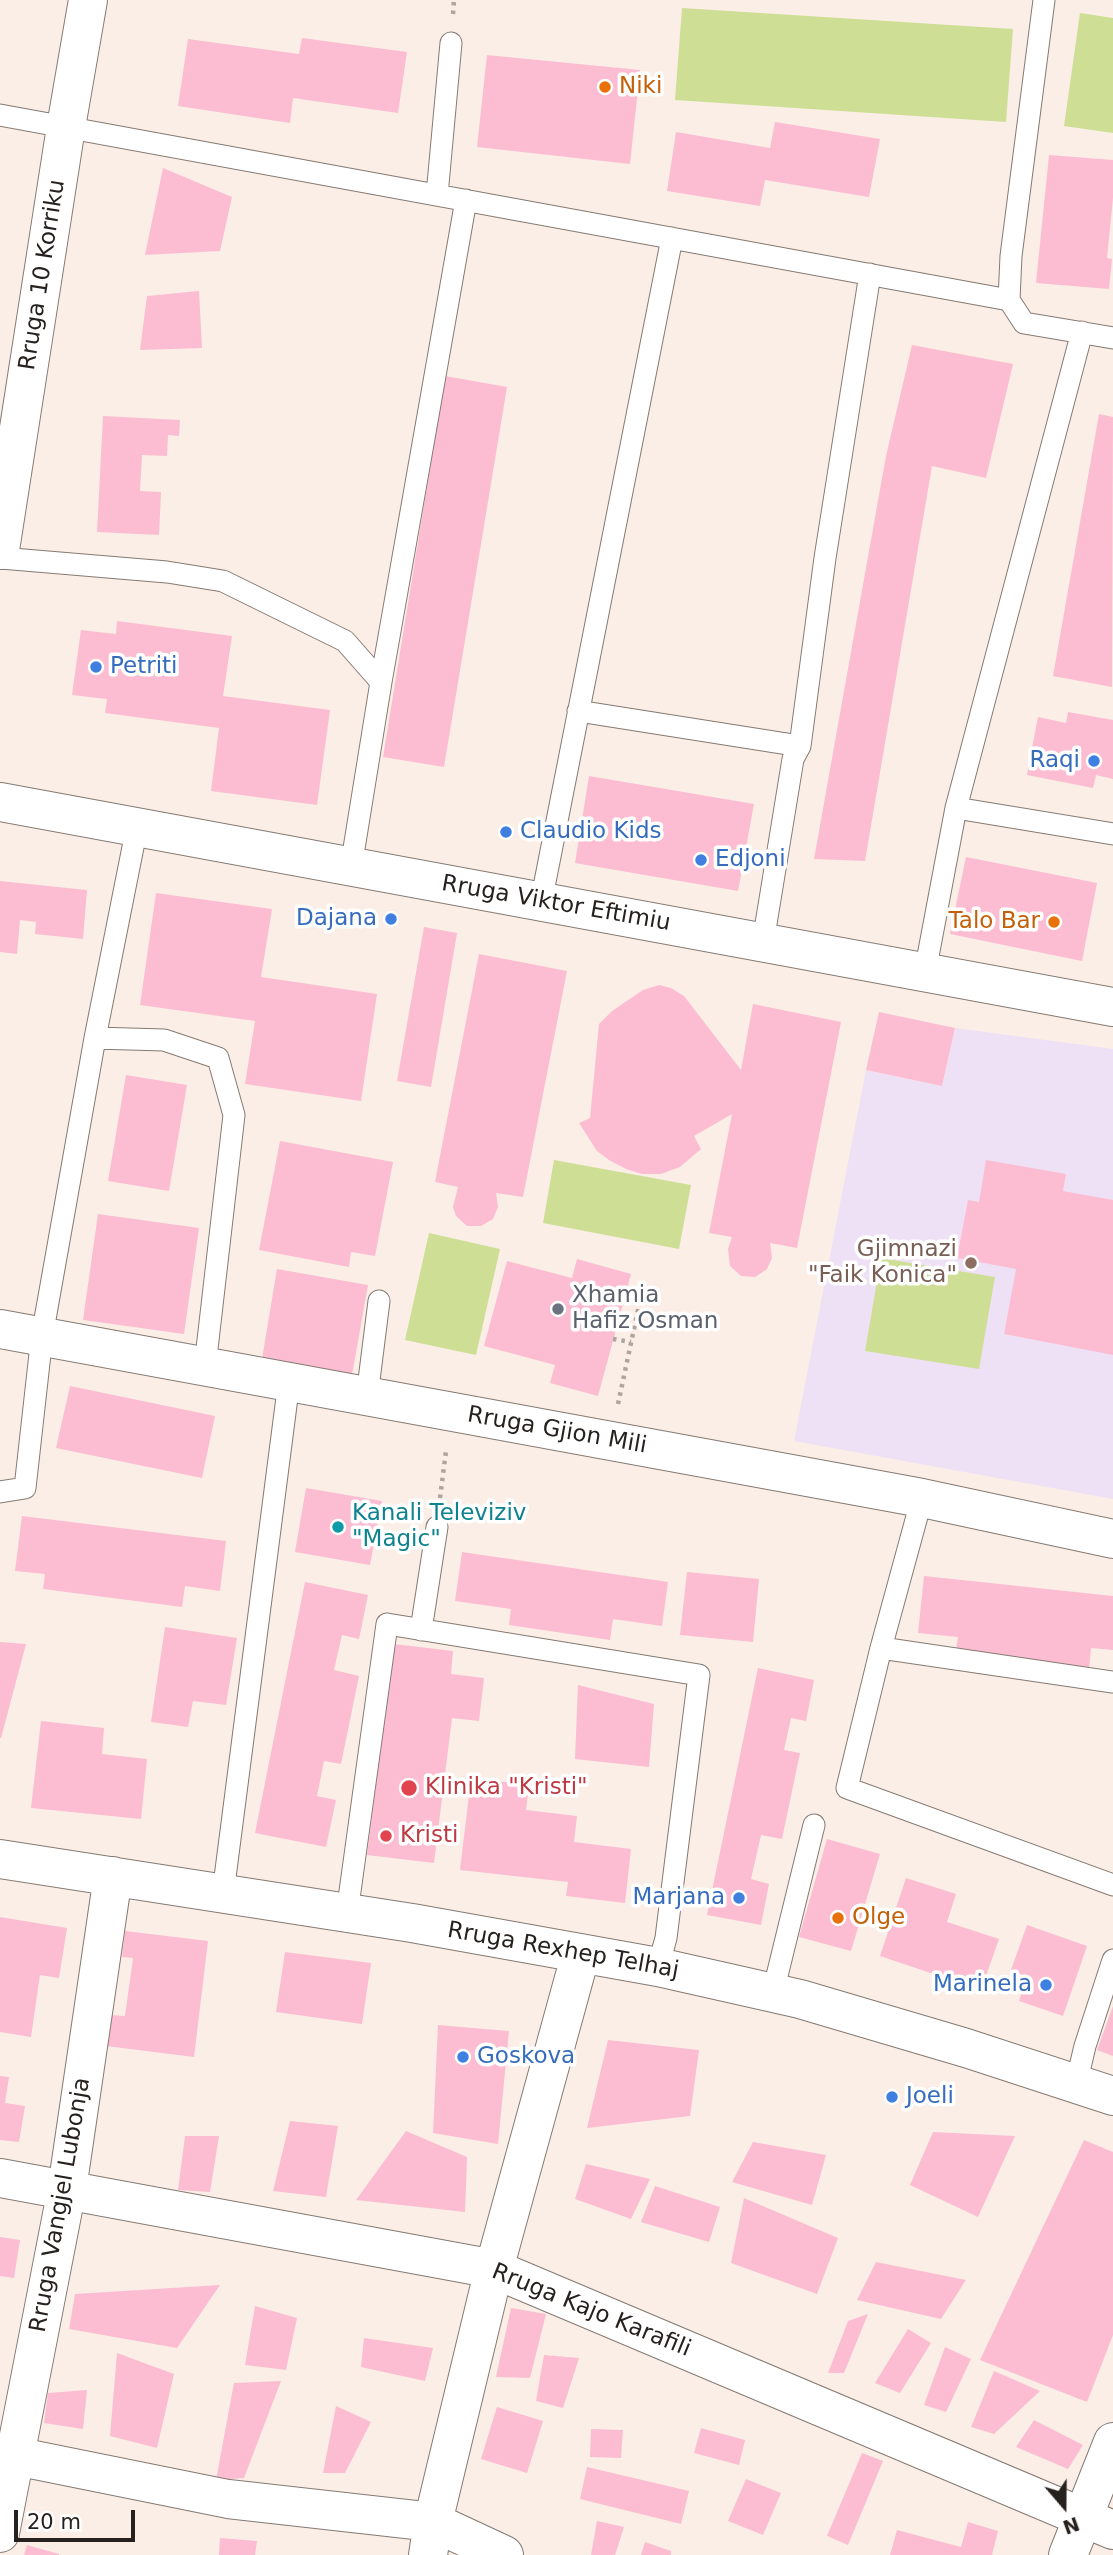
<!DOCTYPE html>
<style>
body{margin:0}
#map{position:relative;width:1113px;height:2555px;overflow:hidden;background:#faeee6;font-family:"DejaVu Sans",sans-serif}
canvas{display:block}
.north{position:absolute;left:1029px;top:2471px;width:70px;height:70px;-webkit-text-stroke:5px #fff;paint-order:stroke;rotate:160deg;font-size:19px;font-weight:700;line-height:28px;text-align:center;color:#26211e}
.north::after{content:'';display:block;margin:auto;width:24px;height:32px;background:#26211e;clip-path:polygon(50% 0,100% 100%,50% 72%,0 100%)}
.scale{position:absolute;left:14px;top:2510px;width:121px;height:32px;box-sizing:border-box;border:4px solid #26211e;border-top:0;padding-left:9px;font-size:21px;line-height:24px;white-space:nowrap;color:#26211e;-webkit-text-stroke:5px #fff;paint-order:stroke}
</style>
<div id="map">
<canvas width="1113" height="2555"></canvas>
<div class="north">N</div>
<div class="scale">20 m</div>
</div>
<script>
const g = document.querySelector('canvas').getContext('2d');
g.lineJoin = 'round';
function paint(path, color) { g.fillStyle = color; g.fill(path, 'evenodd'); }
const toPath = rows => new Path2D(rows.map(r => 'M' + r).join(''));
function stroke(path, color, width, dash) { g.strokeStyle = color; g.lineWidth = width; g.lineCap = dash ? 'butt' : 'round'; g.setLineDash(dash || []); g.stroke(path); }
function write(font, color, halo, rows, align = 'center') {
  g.font = font + ' "DejaVu Sans",sans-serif'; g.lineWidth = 7; g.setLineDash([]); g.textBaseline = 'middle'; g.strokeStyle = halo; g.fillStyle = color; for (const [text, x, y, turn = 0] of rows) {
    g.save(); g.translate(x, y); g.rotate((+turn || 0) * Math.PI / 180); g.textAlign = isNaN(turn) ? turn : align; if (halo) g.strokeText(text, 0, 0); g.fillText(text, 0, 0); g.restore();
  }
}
paint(toPath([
 [955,1028,1113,1049,1113,1499,794,1441,866,1070,942,1086]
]), '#efe1f5');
paint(toPath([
 [682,8,1013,29,1006,122,675,100],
 [1080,13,1113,18,1113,133,1064,126],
 [554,1160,691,1185,679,1249,543,1223],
 [429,1233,500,1249,476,1355,405,1340],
 [881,1258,995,1277,979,1369,865,1351]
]), '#cedf95');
paint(toPath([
 [302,38,407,52,398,113,293,98,290,123,178,106,188,39,299,54],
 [487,55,640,70,630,164,477,147],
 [775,122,880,139,869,197,765,180,760,206,667,191,676,132,770,148],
 [1049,155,1113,160,1113,198,1107,258,1112,259,1109,289,1036,283],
 [163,168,232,197,220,251,145,255],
 [199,291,202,348,140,350,147,296],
 [912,345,1013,364,986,478,932,466,865,861,814,859,886,456],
 [445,376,507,387,444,767,383,757],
 [1099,414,1113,417,1112,687,1053,676],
 [103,416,180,420,179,436,168,435,167,456,142,455,140,491,161,492,159,535,97,532],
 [117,621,232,636,223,696,330,710,317,805,211,791,219,728,105,713,107,699,72,695,81,630,116,634],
 [1068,712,1113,720,1113,779,1096,775,1093,788,1027,775,1038,717,1066,723],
 [589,776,754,804,738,891,575,863],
 [966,857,1097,883,1082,961,950,934],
 [0,881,87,890,83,939,35,934,36,922,20,920,17,954,0,952],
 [156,893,272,909,261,977,377,994,361,1101,245,1084,255,1021,140,1005],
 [424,927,457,933,431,1087,397,1081],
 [479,954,567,971,523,1197,496,1193,498,1207,493,1219,481,1226,467,1226,456,1216,453,1207,458,1187,435,1182],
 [659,985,671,988,684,996,741,1070,753,1004,841,1022,797,1248,770,1243,772,1258,767,1269,755,1277,741,1276,730,1266,728,1249,732,1237,709,1233,732,1114,694,1136,701,1149,680,1167,661,1174,642,1174,626,1169,609,1160,597,1151,579,1123,590,1118,599,1024,612,1011,643,990],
 [879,1012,955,1028,942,1086,866,1070],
 [126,1075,187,1085,169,1191,108,1181],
 [280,1141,393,1162,375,1256,351,1252,349,1267,259,1250],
 [986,1160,1066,1174,1063,1191,1113,1200,1113,1355,1004,1334,1016,1269,957,1258,968,1200,979,1202],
 [98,1214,199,1228,184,1334,83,1320],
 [577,1259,631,1274,598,1396,550,1383,555,1365,484,1346,507,1261,572,1278],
 [277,1269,368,1285,352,1375,262,1359],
 [70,1386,215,1416,202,1478,56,1448],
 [306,1488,382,1501,370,1565,295,1552],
 [22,1516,226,1541,220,1591,185,1586,182,1607,43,1589,45,1574,15,1571],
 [462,1552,668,1582,662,1626,613,1619,610,1640,509,1625,511,1609,455,1601],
 [687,1572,759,1579,753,1642,680,1635],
 [924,1576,1113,1596,1113,1650,1091,1648,1089,1670,955,1656,958,1637,918,1633],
 [305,1582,368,1595,359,1639,342,1635,334,1670,359,1676,341,1764,324,1761,317,1796,336,1800,326,1847,255,1833],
 [165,1627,237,1638,226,1705,193,1701,188,1727,151,1722],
 [0,1642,26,1644,1,1738,0,1738],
 [394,1644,453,1651,451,1674,484,1678,479,1721,452,1718,434,1863,367,1855],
 [758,1668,814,1680,806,1721,791,1718,784,1750,800,1753,782,1839,761,1835,751,1879,769,1884,761,1925,707,1915],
 [578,1685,654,1704,649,1767,575,1759],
 [41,1721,104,1728,102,1754,147,1759,141,1819,31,1808],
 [471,1778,529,1785,526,1810,577,1816,574,1842,631,1849,625,1903,566,1896,568,1882,460,1870],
 [827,1839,880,1854,851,1951,799,1937],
 [906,1878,956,1894,947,1922,999,1939,981,1990,880,1956],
 [0,1917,67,1928,59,1978,40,1975,31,2037,0,2032],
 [1027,1925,1087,1946,1063,2016,1019,2001,1027,1977,1011,1970],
 [125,1931,208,1941,194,2057,106,2046,110,2015,125,2016,133,1958,122,1957],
 [285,1952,371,1963,362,2024,276,2012],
 [1113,2006,1113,2056,1097,2050],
 [438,2025,509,2031,498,2144,433,2133],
 [608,2040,699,2050,690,2116,587,2128],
 [0,2076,9,2077,5,2103,25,2106,19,2142,0,2140],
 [290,2121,338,2126,326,2197,273,2191],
 [406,2131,467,2157,465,2212,356,2200],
 [933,2132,1015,2136,978,2217,910,2185],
 [185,2136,219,2136,210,2192,178,2190],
 [1084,2140,1113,2152,1113,2335,1087,2402,980,2360],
 [753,2142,826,2155,812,2205,732,2182],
 [586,2164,650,2179,631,2219,575,2199],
 [655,2186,720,2207,709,2242,641,2222],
 [744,2198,838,2238,817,2294,731,2263],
 [0,2237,20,2240,14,2278,0,2276],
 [876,2262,966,2280,941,2319,857,2300],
 [220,2285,177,2348,69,2329,75,2294],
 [255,2306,297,2318,286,2370,245,2365],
 [511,2308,546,2314,530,2378,496,2377],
 [868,2314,844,2373,828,2373,848,2321],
 [908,2329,931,2343,900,2393,875,2383],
 [364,2338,433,2348,425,2381,361,2367],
 [945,2347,971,2359,946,2412,924,2405],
 [117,2353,174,2374,157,2448,110,2436],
 [544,2355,579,2358,563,2408,536,2401],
 [994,2371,1040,2391,994,2434,971,2427],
 [281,2381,244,2478,216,2480,234,2383],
 [87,2390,83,2429,44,2423,48,2393],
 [336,2406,371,2422,345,2473,323,2473],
 [497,2407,543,2421,527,2473,481,2459],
 [1034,2420,1083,2445,1068,2469,1016,2447],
 [701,2428,745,2440,739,2465,694,2453],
 [591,2429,623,2430,621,2458,590,2457],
 [862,2453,883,2461,848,2545,827,2536],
 [587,2467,689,2491,681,2524,580,2499],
 [746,2479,781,2493,763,2535,728,2521],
 [597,2521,624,2527,615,2555,591,2555],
 [968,2522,998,2531,992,2555,890,2555,897,2530,961,2547],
 [220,2538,257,2541,255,2555,219,2555],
 [645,2542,671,2551,671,2555,641,2555],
 [27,2545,59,2554,59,2555,24,2555]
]), '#fcbdd2');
const service = toPath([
 [0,115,1009,300,1024,323,1113,338],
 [437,195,451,43],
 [1009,300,1011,256,1044,0],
 [0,558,167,572,223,581,345,641,381,682],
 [578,711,800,746],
 [956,808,1113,834],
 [351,867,381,682,466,200],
 [541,902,672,238],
 [763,942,793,759,800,746,825,558,870,274],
 [925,972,956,808,1082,332],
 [95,1038,164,1040,218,1058,234,1115,205,1366],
 [367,1396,379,1301],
 [0,1492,25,1488,42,1336,95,1038,137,827],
 [922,1498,881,1648,847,1788,1113,1885],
 [421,1630,437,1527],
 [881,1648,1113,1682],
 [223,1893,289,1382],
 [347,1913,387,1624,699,1675,666,1938,658,1967],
 [773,1992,814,1825],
 [1076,2084,1085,2046,1113,1960]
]);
const minor = toPath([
 [0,550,66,127,88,0],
 [0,802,1113,1007],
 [0,1329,922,1498,1113,1539],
 [0,1859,412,1923,658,1967,800,1999,966,2048,1113,2096],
 [0,2178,494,2269,1113,2530],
 [15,2456,228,2499,433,2522,504,2555],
 [0,2533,67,2189,113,1876],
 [428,2555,433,2522,494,2269,581,1953],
 [1068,2555,1113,2442]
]);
stroke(service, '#857a73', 23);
stroke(minor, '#857a73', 40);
stroke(toPath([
 [453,14,454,0],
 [613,1339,631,1342],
 [618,1404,644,1282],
 [440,1498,446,1451]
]), '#afa59f', 4.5, [3.5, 5]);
stroke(service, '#fff', 21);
stroke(minor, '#fff', 38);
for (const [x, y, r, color] of [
 [605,87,7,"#e8710a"],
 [96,667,7,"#3f7fe0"],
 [1094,761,7,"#3f7fe0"],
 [506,832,7,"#3f7fe0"],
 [701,860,7,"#3f7fe0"],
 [391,919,7,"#3f7fe0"],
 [1054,922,7,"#e8710a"],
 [971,1263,7,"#8d6e63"],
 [558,1309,7,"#6b7280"],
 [338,1527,7,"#0f9aa8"],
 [409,1788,9,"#e0444e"],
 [386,1836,7,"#e0444e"],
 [739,1898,7,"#3f7fe0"],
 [838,1918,7,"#e8710a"],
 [1046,1985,7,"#3f7fe0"],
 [463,2057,7,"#3f7fe0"],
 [892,2097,7,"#3f7fe0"]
]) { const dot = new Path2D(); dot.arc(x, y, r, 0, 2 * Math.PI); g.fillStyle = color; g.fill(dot); stroke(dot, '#fff', 2.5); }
write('23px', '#c56008', '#fff', [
 ["Niki",619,87],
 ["Talo Bar",1040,922,"right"],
 ["Olge",852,1918]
], 'left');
write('23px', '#26211e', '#fff', [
 ["Rruga 10 Korriku",43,275,-81],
 ["Rruga Viktor Eftimiu",556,904,10],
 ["Rruga Gjion Mili",557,1431,10],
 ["Rruga Rexhep Telhaj",563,1951,10],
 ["Rruga Vangjel Lubonja",61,2205,-80],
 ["Rruga Kajo Karafili",591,2311,22]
]);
write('23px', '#366cbe', '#fff', [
 ["Petriti",110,667],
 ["Raqi",1080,761,"right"],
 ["Claudio Kids",520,832],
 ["Edjoni",715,860],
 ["Dajana",377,919,"right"],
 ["Marjana",725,1898,"right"],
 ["Marinela",1032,1985,"right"],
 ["Goskova",477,2057],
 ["Joeli",906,2097]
], 'left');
write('23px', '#785e54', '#fff', [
 ["Gjimnazi",957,1250],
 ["\"Faik Konica\"",957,1276]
], 'right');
write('23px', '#5b616d', '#fff', [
 ["Xhamia",572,1296],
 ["Hafiz Osman",572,1322]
], 'left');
write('23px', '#0d838f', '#fff', [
 ["Kanali Televiziv",352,1514],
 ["\"Magic\"",352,1540]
], 'left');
write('23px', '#be3a42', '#fff', [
 ["Klinika \"Kristi\"",425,1788],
 ["Kristi",400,1836]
], 'left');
</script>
